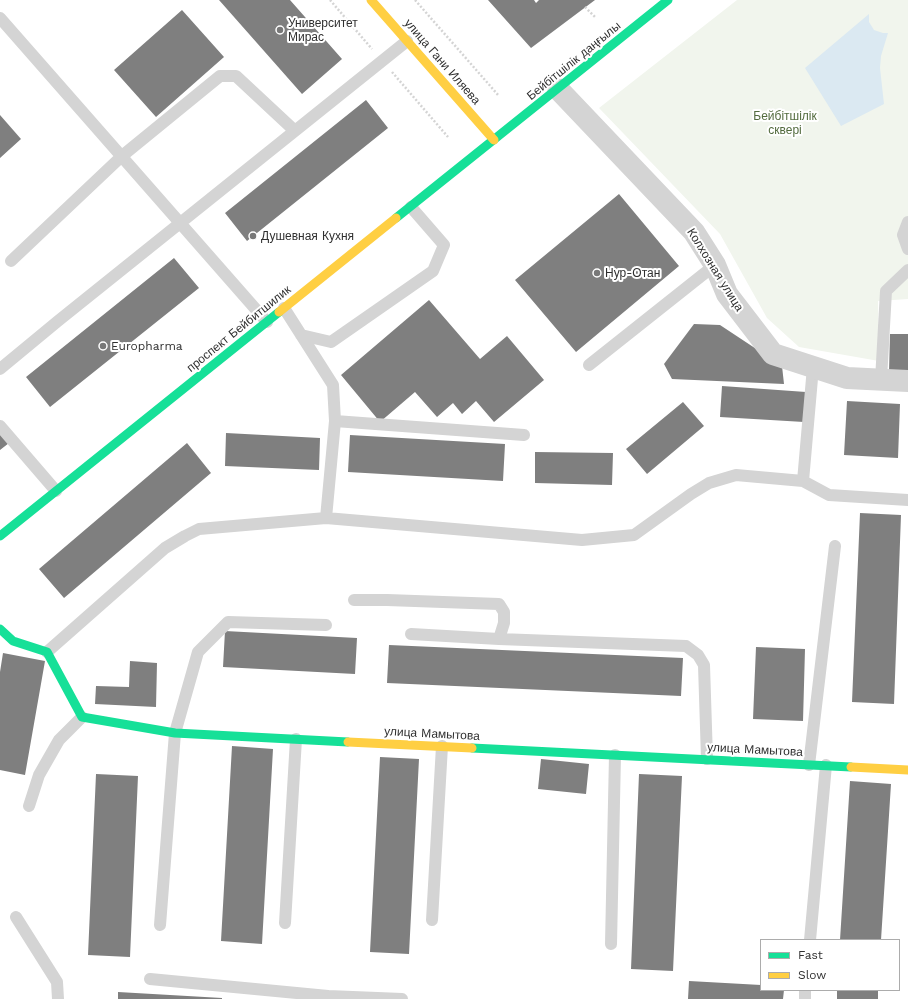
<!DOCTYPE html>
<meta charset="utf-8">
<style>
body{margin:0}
#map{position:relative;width:908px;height:999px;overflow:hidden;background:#fff;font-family:"Work Sans",sans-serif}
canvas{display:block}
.legend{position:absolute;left:760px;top:939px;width:140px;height:52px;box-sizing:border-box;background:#fff;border:1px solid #acacac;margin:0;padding:5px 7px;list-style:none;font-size:12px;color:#303030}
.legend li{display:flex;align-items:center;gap:8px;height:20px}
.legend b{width:20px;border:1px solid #acacac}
</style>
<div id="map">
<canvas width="908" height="999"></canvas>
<ul class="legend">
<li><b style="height:5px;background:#16e098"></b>Fast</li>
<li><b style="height:5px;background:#ffcf43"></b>Slow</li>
</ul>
</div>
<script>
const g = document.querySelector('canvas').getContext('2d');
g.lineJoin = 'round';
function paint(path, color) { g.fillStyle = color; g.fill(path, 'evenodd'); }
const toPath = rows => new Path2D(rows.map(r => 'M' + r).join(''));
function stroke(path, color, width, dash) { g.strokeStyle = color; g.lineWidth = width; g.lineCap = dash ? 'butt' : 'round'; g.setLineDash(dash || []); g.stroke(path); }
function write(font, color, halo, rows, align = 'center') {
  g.font = font + ' "Work Sans",sans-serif'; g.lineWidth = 4; g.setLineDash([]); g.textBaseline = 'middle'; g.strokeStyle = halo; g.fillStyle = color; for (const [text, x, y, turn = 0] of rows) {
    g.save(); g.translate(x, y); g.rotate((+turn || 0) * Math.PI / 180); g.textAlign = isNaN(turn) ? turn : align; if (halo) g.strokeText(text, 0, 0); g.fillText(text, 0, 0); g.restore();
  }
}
paint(toPath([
 [737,0,908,0,908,299,878,301,879,361,799,347,767,318,720,234,599,108]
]), '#f1f5ed');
paint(toPath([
 [869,14,869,22,874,30,883,33,888,33,881,56,880,68,884,104,841,126,805,68]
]), '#dbe9f2');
paint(toPath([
 [219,0,290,0,342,59,302,94],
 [488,0,534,0,536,3,539,0,595,0,531,48],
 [182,10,224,57,156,117,114,70],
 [366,100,388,128,247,241,225,213],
 [0,115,21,139,0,158],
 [619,194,679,266,576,352,515,280],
 [174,258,199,288,50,407,26,377],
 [429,300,480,359,507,336,544,380,494,422,476,401,462,414,453,403,437,417,415,392,380,422,341,375],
 [694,324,720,325,782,366,784,384,672,379,664,364],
 [890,334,908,334,908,372,889,372],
 [722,386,806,392,804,422,720,417],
 [847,401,900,404,898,458,844,455],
 [683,402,704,426,647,474,626,449],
 [0,431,9,443,0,450],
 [226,433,320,438,319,470,225,466],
 [350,435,505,444,503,481,348,472],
 [187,443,211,473,64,598,39,569],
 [535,452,613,453,612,485,535,483],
 [860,513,901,515,894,704,852,702],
 [225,631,357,638,355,674,223,667],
 [389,645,683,658,681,696,387,683],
 [756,647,805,649,803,721,753,719],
 [3,653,45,661,25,775,0,770,0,672],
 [130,661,157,663,156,707,95,704,96,686,129,687],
 [232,746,273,749,262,944,221,941],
 [380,757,419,759,409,954,370,952],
 [541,759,589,764,586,794,538,789],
 [96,774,138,776,130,957,88,955],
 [639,774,682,776,673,971,631,969],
 [850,781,891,784,881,940,840,940],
 [689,981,761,985,761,990,784,990,783,999,688,999],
 [837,990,878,990,878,999,837,999],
 [118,992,222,998,222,999,118,999]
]), '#7f7f7f');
stroke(toPath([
 [330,0,372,49],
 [415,0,499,96],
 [585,7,596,18],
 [392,72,448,137]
]), '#d4d4d4', 2.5, [2, 2]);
stroke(toPath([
 [0,18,267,322],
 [908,222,903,235,908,249],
 [11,261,122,156,220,76,236,76,295,131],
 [284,308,333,385,335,421,326,518],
 [301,335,331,342,433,271,444,245,411,207],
 [589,365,715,265],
 [0,369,58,321,407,41],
 [881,380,886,291,908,270],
 [335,421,524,435],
 [0,426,56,491],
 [803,481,813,367],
 [354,600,387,600,499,604,504,612,504,623,499,639],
 [411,634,499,639,686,646,698,655,704,665,707,759],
 [47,652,165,548,185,536,199,529,326,518,582,540,634,535,691,494,709,483,736,475,803,481,829,495,908,500],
 [809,765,835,546],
 [29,806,39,775,59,740,82,717],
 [16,917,57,982,58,999],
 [432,920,442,746],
 [285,923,296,739],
 [160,925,175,733,198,652,228,622,326,625],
 [810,940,826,765],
 [611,944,615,755],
 [150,979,328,996,328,999],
 [328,996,402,999],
 [805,999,805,990]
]), '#d4d4d4', 12);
stroke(toPath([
 [558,89,694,232,715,265,727,294,773,354,847,378,908,381]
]), '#d4d4d4', 22);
stroke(toPath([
 [396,218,668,0],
 [0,536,279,312],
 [0,629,13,641,47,652,82,717,175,733,348,742],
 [472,748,851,767]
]), '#16e098', 9);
stroke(toPath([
 [371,0,494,140],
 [279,312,396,218],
 [348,742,472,748],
 [851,767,908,770]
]), '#ffcf43', 9);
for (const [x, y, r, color] of [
 [280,30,4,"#787878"],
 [253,236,4,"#787878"],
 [597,273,4,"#787878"],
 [103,346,4,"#787878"]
]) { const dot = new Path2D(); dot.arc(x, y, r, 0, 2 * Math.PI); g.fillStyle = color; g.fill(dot); stroke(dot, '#fff', 1.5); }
write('12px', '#303030', '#fff', [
 ["Университет",288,23],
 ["Мирас",288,37],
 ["Душевная Кухня",261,236],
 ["Нур-Отан",605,273],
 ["Europharma",111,346]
], 'left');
write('12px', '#303030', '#fff', [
 ["Бейбітшілік даңғылы",574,61,-39],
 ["улица Гани Иляева",442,62,49],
 ["Колхозная улица",715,270,58],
 ["проспект Бейбитшилик",239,329,-39],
 ["улица Мамытова",432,734,3],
 ["улица Мамытова",755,750,3]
]);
write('12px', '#536b3e', '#fff', [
 ["Бейбітшілік",785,116],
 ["сквері",785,130]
]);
</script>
